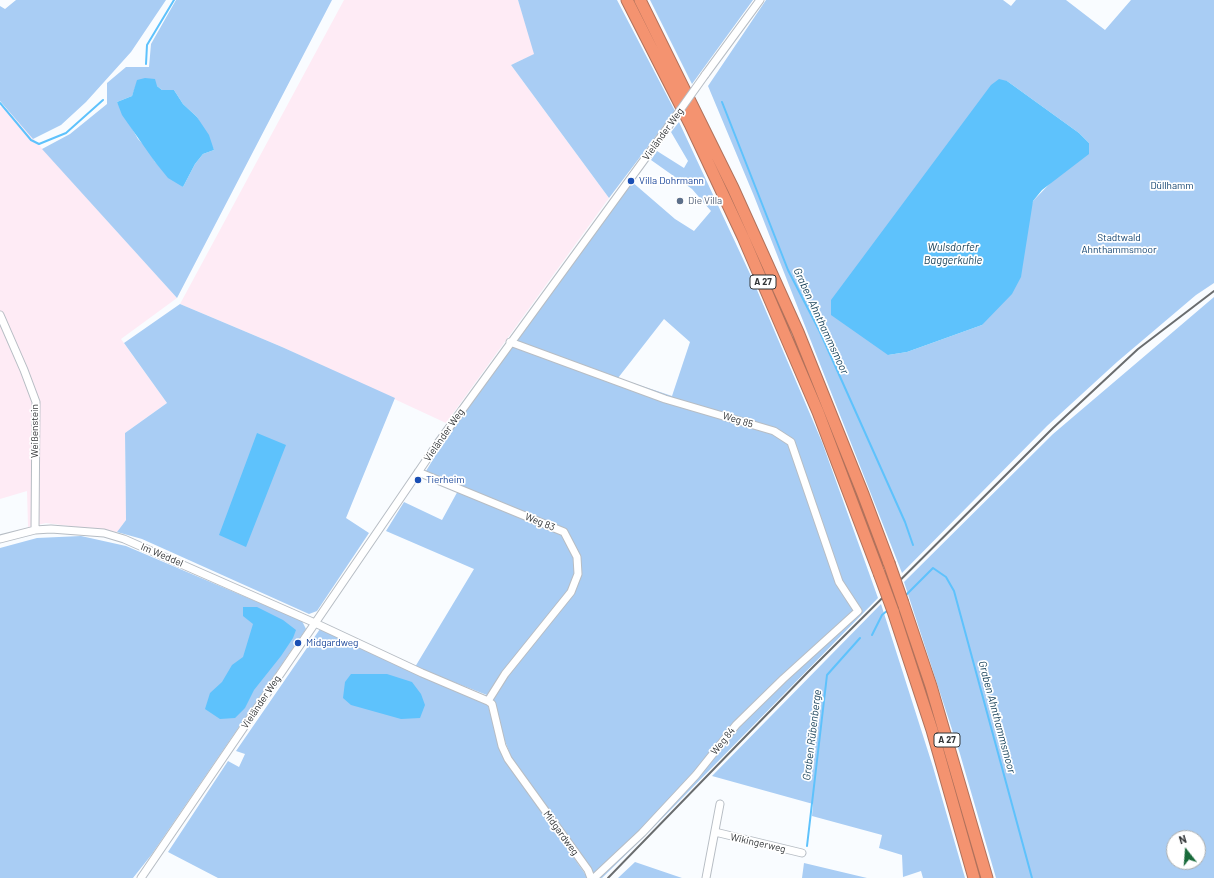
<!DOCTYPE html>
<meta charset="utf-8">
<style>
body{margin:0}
#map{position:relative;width:1214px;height:878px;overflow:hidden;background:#f9fcff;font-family:Barlow,sans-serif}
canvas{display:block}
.north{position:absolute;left:1166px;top:830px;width:40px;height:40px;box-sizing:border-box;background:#fff;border:1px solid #adafaf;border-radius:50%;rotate:343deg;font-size:11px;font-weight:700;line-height:16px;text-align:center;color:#333638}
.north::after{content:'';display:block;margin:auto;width:14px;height:18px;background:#196a3a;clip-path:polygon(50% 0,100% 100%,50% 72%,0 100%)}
</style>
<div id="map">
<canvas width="1214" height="878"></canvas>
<div class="north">N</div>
</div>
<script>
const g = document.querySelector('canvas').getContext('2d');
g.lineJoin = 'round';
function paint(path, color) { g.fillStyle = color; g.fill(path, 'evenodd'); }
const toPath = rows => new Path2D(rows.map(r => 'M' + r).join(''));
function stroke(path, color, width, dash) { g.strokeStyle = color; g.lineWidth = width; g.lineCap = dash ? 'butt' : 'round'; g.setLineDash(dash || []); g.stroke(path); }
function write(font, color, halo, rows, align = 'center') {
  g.font = font + ' Barlow,sans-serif'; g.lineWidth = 3.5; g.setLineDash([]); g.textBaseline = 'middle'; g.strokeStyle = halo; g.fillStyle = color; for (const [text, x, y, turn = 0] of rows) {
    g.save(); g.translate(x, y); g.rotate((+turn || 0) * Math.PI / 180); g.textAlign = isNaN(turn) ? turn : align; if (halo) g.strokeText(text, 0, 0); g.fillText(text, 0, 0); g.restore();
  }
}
paint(toPath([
 [344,0,518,0,535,54,511,65,609,198,446,423,282,347,180,304],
 [4,106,177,298,121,339,167,403,125,433,126,520,117,532,46,523,28,527,27,491,0,499,0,107]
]), '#feebf5');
paint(toPath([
 [16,0,166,0,131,52,86,102,61,125,33,139,0,101,0,6,5,9],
 [176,0,332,0,177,298,42,149,70,134,107,104,107,83,126,67,149,67,151,44],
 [138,80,157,86,162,90,174,90,183,104,197,117,214,150,203,154,195,164,183,187,155,162,147,148,138,139,117,102,132,96],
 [518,0,617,0,675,111,609,198,511,65,534,54],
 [650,0,753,0,692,84],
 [766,0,1003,0,1011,6,1016,0,1066,0,1105,30,1131,0,1214,0,1214,283,1196,295,1117,362,1047,426,902,573,754,196,708,86],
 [1007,81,1079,133,1089,143,1033,201,982,325,907,352,888,355],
 [679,122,751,276,822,442,878,598,644,837,602,878,597,878,512,759,501,731,492,697,415,667,474,569,386,531,404,502,442,520,460,487,426,471,456,422,631,181,675,219,694,231,711,211,692,189,651,160,657,151,684,168,688,161,671,132],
 [664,319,690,342,672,396,618,378],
 [1214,297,1214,878,996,878,960,754,904,582,1053,434],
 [1174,838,1198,838,1198,862,1174,862],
 [180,304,282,347,395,398,346,518,369,533,317,611,309,614,142,539,117,532,126,520,125,433,167,403,124,343],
 [81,536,126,546,302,621,306,629,152,854,133,878,0,878,0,548,37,538],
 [881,604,933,767,965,878,923,878,921,871,903,877,902,855,879,848,882,835,812,816,813,804,712,776],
 [320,629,488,705,499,746,507,762,588,878,218,878,168,852,228,761,239,767,245,754,236,751],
 [635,862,682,878,618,878],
 [804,863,867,878,802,878]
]), '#a9cdf4');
paint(toPath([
 [145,78,155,79,157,86,162,90,174,90,183,104,197,117,209,135,214,150,203,154,195,164,183,187,168,178,155,162,122,115,117,102,132,96,137,80],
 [999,79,1007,81,1079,133,1089,143,1089,154,1042,190,1033,201,1021,277,1012,294,982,325,907,352,888,355,831,315,831,300,991,85],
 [257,433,286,445,246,547,219,535],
 [243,607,257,607,283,620,296,630,293,638,281,656,254,690,245,708,235,718,220,719,205,709,210,693,222,682,232,665,243,657,253,624,243,616],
 [351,674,387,674,412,682,421,694,425,705,420,718,401,719,351,705,343,698,345,682]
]), '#5ec2fc');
stroke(toPath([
 [146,64,147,45,174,0],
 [722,102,788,270,820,332,905,522,913,545],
 [0,103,31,140,39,144,66,133,103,100],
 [905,596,933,568,946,577,954,591,1032,878],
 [872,635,882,615,888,610],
 [807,846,827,675,860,638]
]), '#5ec2fc', 2);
const minor = toPath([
 [705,75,760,0],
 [0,315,24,370,36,402,35,530],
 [510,342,665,399,774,431,791,442,839,582,858,611,783,679,736,725,696,775,642,833,594,878],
 [418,472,564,532,577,557,578,574,571,592,505,674,488,701],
 [0,539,35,530,51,529,104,533,124,539,315,623,422,673,488,701,492,704,502,746,508,759,588,870,591,878],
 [715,832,802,853],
 [141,878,438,443,668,127],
 [706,878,720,804]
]);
const highway = toPath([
 [627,0,690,124,743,237,818,412,879,573],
 [640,0,733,188,798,332,863,494,889,563],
 [903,603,931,686,987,878],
 [893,611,932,730,974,878]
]);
stroke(minor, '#b7bdc4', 9);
stroke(highway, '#b0725c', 13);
stroke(minor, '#fff', 7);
stroke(highway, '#f49370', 11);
stroke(toPath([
 [608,878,808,672,1053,428,1138,349,1214,291]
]), '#6a6d6f', 2);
const minorBridge = toPath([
 [668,127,705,75]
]);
const highwayBridge = toPath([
 [889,563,903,603],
 [879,573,893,611]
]);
stroke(minorBridge, '#b7bdc4', 9, []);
stroke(highwayBridge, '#b0725c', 13, []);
stroke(minorBridge, '#fff', 7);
stroke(highwayBridge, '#f49370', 11);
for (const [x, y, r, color] of [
 [631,181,4,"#1a4fb4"],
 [680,201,4,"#5c6f8a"],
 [418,480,4,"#1a4fb4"],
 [298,643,4,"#1a4fb4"]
]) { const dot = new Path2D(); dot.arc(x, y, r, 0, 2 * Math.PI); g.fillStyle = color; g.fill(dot); stroke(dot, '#fff', 1.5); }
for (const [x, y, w] of [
 [763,282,26],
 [947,740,26]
]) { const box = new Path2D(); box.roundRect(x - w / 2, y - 7, w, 14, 3); g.fillStyle = '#fff'; g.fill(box); stroke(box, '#333638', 1); }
write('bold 9px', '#333638', null, [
 ["A 27",763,282],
 ["A 27",947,740]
]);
write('10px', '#333638', '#fff', [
 ["Vieländer Weg",663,134,-54],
 ["Weg 85",738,420,17],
 ["Weißenstein",35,431,-90],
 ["Vieländer Weg",444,435,-55],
 ["Weg 83",540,522,22],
 ["Im Weddel",162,555,23],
 ["Vieländer Weg",261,702,-56],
 ["Weg 84",723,741,-51],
 ["Midgardweg",561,833,54],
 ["Wikingerweg",758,843,13]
]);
write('10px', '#164399', '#fff', [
 ["Villa Dohrmann",639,181],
 ["Tierheim",426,480],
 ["Midgardweg",306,643]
], 'left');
write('10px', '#0f416e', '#fff', [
 ["Düllhamm",1172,186],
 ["Stadtwald",1119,238],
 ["Ahnthammsmoor",1119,250]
]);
write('10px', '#4e5e75', '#fff', [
 ["Die Villa",688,201]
], 'left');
write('italic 11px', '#18425a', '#fff', [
 ["Wulsdorfer",953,247],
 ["Baggerkuhle",953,260],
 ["Graben Ahnthammsmoor",821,321,65],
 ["Graben Ahnthammsmoor",997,717,75],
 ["Graben Rübenberge",812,735,-83]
]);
</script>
